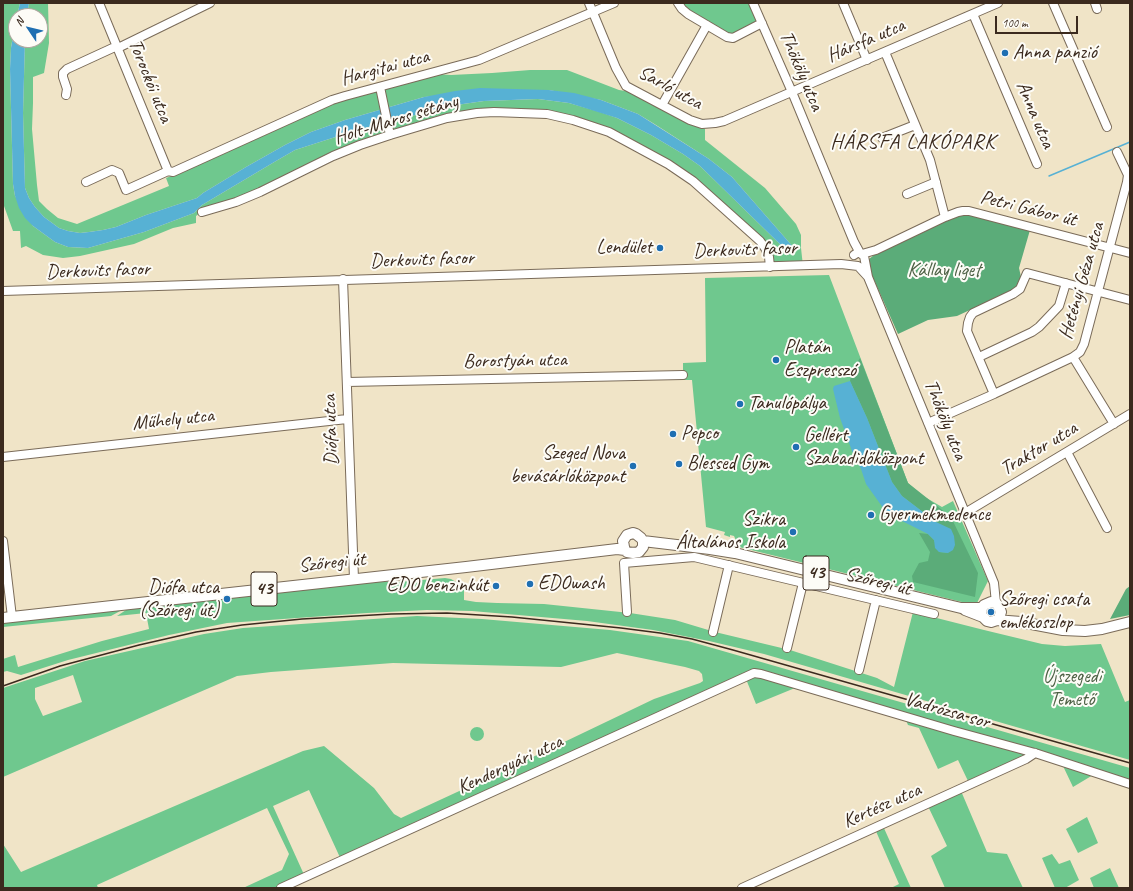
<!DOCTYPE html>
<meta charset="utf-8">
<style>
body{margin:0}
#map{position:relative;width:1133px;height:891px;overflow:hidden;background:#f0e4c7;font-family:Caveat,sans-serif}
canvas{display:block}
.frame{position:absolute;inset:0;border:4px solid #3b2a1e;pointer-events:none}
.north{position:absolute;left:8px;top:8px;width:40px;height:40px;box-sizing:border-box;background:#fdfcf7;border:1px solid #afa8a0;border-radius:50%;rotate:305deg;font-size:11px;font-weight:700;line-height:16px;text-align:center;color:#3b2a1e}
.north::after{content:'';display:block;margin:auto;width:14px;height:18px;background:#1f6fb2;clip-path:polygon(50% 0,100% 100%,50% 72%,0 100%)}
.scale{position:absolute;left:995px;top:16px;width:83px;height:18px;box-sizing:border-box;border:2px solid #3b2a1e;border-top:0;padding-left:5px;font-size:12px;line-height:14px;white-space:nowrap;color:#3b2a1e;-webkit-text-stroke:3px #fdfcf7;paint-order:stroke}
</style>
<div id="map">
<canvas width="1133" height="891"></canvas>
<div class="frame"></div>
<div class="north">N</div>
<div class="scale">100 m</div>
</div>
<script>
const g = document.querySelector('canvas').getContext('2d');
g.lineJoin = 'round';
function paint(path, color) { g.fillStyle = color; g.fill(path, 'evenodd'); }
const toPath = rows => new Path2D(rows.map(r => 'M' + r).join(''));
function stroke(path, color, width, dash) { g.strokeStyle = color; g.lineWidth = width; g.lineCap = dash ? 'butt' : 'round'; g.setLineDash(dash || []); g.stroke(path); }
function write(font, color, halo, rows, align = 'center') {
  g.font = font + ' Caveat,sans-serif'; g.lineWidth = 4; g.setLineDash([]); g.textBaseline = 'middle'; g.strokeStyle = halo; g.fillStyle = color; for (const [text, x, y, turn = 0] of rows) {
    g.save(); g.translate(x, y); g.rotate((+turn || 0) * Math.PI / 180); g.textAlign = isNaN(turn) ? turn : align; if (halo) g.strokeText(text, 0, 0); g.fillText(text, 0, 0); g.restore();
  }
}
paint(toPath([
 [3,3,20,3,17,16,16,16,11,48,10,69,13,184,15,196,33,226,55,242,68,247,88,248,144,232,194,213,202,205,276,161,295,150,351,132,398,119,463,104,484,101,538,99,569,103,600,112,617,118,651,135,683,154,700,166,788,252,794,248,732,177,709,159,656,125,638,114,601,100,549,90,520,90,424,97,345,120,311,132,285,145,246,167,203,193,197,198,146,215,116,227,103,230,89,232,80,233,68,231,59,228,44,217,35,207,29,198,25,188,23,113,25,40,40,40,40,16,27,16,29,3,48,3,49,43,44,73,33,77,33,103,32,129,37,185,39,201,47,209,58,218,77,224,169,186,166,178,192,168,206,160,338,101,435,74,451,75,492,73,530,70,567,70,619,90,632,92,687,123,705,129,705,140,765,188,796,224,801,235,801,248,803,266,770,267,765,248,693,181,616,136,547,114,477,113,390,135,260,192,200,213,196,216,196,223,173,228,134,244,80,256,63,258,43,255,26,246,21,248,20,231,13,231,4,206],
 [678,3,753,3,762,23,727,37],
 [829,275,908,483,923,496,942,507,953,501,988,581,977,603,970,604,739,547,734,536,730,535,730,537,724,535,725,532,706,527,692,380,683,380,683,363,706,362,705,278],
 [445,578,451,579,461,585,464,590,464,600,476,602,497,603,544,604,630,613,675,620,715,632,790,650,877,678,894,687,913,612,984,630,1042,644,1065,646,1101,644,1125,702,1130,700,1130,760,764,654,709,641,653,630,587,621,472,611,427,610,367,613,227,623,169,635,68,660,21,675,7,671,3,672,3,659,15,655,18,667,102,641,149,629,146,613,117,616,129,608,202,600,211,600,375,581,398,582],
 [122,610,111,616,3,627,3,622],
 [417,616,482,619,610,630,688,641,1130,768,1130,787,1093,775,1073,787,1063,766,1036,757,1033,758,961,791,987,852,1007,854,1023,888,945,888,931,856,947,846,926,802,968,781,958,760,938,769,919,728,908,725,905,718,795,688,756,704,746,679,343,864,309,790,273,806,306,879,286,888,243,888,282,870,289,854,267,808,97,885,98,888,3,888,3,844,21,872,303,751,324,746,374,788,394,814,401,818,537,755,654,699,700,683,703,681,702,674,699,671,685,667,617,653,561,667,393,663,271,672,237,676,3,777,3,688,85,661,204,634,243,628],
 [73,675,82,702,43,716,35,699,35,688],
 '470 734a7 7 0 1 1 14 0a7 7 0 1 1-14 0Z',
 [1087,817,1098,843,1078,853,1066,829],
 [883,826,911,888,891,888,899,884,875,829],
 [1052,854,1059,864,1070,860,1079,880,1065,888,1055,888,1042,858],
 [1110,868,1119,888,1094,888,1090,878]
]), '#6fc88e');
paint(toPath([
 [967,214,1030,230,1019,268,1021,277,1017,288,957,316,928,320,898,334,867,264,869,259,878,252,948,218],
 [860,358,908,483,951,517,978,573,975,597,913,582,912,576,919,563,928,561,930,552,919,533,928,534,934,540,939,552,948,553,936,522,902,496,892,482,867,418,850,381,852,371],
 [1130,586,1130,615,1110,619,1126,589]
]), '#5bac79');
paint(toPath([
 [20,3,29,3,27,16,17,16],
 [16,20,16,40,25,40,23,113,25,188,29,198,35,207,44,217,59,228,68,231,80,233,89,232,103,230,116,227,146,215,197,198,203,193,246,167,285,145,311,132,345,120,424,97,455,91,480,88,549,90,574,93,601,100,638,114,709,159,732,177,794,248,795,251,793,254,788,252,700,166,683,154,651,135,617,118,569,103,538,99,484,101,463,104,398,119,351,132,295,150,276,161,202,205,194,213,144,232,88,248,68,247,55,242,33,226,25,218,19,208,15,196,13,184,10,69,11,48],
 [850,381,867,418,892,482,902,496,936,522,951,529,954,536,955,545,953,550,948,553,939,552,935,548,934,540,928,534,894,517,886,512,866,484,861,469,852,451,840,418,833,389,834,386]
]), '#57b1d4');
stroke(toPath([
 [1049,176,1130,142]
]), '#57b1d4', 1.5);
const minor = toPath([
 [99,3,168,171],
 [589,3,616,68,626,86,690,120,702,124,715,123,724,121,998,3],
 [678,3,682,9,688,14,727,37,733,38,762,23],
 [753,3,792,92,854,242,860,253],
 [843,3,867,60],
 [1053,3,1107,127],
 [1095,3,1097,9],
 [973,14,1037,164],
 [118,48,210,3],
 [885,52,930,160,945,217],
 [380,87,390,135],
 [66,95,67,89,63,77,63,73,67,69,117,46],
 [662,105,707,25],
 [882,138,915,125],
 [168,171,173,172,332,100,345,96,479,60,614,3],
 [86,182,112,170,119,173,126,190,168,171],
 [907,194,936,182],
 [202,212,236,202,260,192,333,156,360,145,390,135,447,118,477,113,494,112,547,114,573,120,609,132,668,164,693,181,760,241,765,248,769,257,770,267],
 [862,254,876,250,945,217,958,212,963,211,969,211,1130,253],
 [854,255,857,253,860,253,864,256,868,277,994,583,996,603],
 [343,279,354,579],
 [3,291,841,264,858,266,868,277],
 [979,357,1032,332,1039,327,1059,306,1066,283],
 [1073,357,1114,424],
 [347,382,683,375],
 [994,394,967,331,968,323,970,317,973,313,1013,294,1020,289,1027,273,1130,300],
 [928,423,994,394,1073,357,1080,352,1084,344,1127,182,1128,175,1117,152],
 [1067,452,1107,528],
 [3,457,347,419],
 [965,513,1130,414],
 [3,541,12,617],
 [627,612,624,563,694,557,934,614],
 [713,632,729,565],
 [787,648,803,583],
 [859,670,876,600],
 [281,888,754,673,761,674,954,731,1035,753,1130,784],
 [742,888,1026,759,1035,753]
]);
const major = toPath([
 [643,541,710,549,735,553,961,608,982,608],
 [965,610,983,617,987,621,991,622,997,620,1008,621,1021,622,1063,630,1085,631,1102,629,1130,622],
 [981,613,982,608,984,605,991,602,996,603,999,607,1001,612,999,618,997,620],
 [3,618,466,567,617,549,625,550,627,552,633,553,639,552,643,547,643,541,641,538,636,534,633,533,627,535,623,541,624,547,625,550]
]);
stroke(minor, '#7a6b59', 10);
stroke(major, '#7a6b59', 12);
stroke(minor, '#fff', 8);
stroke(major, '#fff', 10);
stroke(toPath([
 [3,686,60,666,139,645,196,632,242,625,302,619,391,614,447,613,512,617,621,628,660,633,692,639,733,650,1130,763]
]), '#3b2a1e', 1.5);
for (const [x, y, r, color] of [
 [1005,53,4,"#1f6fb2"],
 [660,248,4,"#1f6fb2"],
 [776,360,4,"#1f6fb2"],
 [740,404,4,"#1f6fb2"],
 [673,434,4,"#1f6fb2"],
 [796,447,4,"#1f6fb2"],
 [679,464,4,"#1f6fb2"],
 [633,466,4,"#1f6fb2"],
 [871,515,4,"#1f6fb2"],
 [793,532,4,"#1f6fb2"],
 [530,584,4,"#1f6fb2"],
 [496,586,4,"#1f6fb2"],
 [227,599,4,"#1f6fb2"],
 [991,612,4,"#1f6fb2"]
]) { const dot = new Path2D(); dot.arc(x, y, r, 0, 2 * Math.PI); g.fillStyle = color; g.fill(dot); stroke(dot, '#fdfcf7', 1.5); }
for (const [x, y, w] of [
 [816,573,26],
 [264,589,26]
]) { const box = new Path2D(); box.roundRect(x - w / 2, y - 17, w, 34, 3); g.fillStyle = '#fdfcf7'; g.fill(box); stroke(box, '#3b2a1e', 1); }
write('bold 19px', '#3b2a1e', null, [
 ["43",816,573],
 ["43",264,589]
]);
write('20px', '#3b2a1e', '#fdfcf7', [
 ["Hársfa utca",866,41,-23],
 ["Hargitai utca",385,68,-15],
 ["Thököly utca",801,71,67],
 ["Torockói utca",150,81,68],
 ["Sarló utca",670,88,29],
 ["Anna utca",1035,115,67],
 ["Holt-Maros sétány",396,120,-17],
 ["Petri Gábor út",1028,209,14],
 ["Derkovits fasor",745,250,-2],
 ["Derkovits fasor",422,260,-2],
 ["Derkovits fasor",98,271,-2],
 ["Hetényi Géza utca",1082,281,-74],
 ["Borostyán utca",515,361,-1],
 ["Műhely utca",173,420,-6],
 ["Thököly utca",945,420,68],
 ["Diófa utca",331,430,-92],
 ["Traktor utca",1039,449,-31],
 ["Szőregi út",332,563,-6],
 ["Szőregi út",878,582,14],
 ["Vadrózsa sor",947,711,16],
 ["Kendergyári utca",510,765,-25],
 ["Kertész utca",882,806,-24]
]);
write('20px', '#3b2a1e', '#fdfcf7', [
 ["Anna panzió",1013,53],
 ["Lendület",652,248,"right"],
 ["Platán",784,348],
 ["Eszpresszó",784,371],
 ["Tanulópálya",748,404],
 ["Pepco",681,434],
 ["Gellért",804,436],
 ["Szabadidőközpont",804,459],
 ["Szeged Nova",625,454,"right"],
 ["bevásárlóközpont",625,477,"right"],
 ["Blessed Gym",687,464],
 ["Gyermekmedence",879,515],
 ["Szikra",785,520,"right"],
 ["Általános Iskola",785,543,"right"],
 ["EDOwash",538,584],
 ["EDO benzinkút",488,586,"right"],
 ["Diófa utca",219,588,"right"],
 ["(Szőregi út)",219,611,"right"],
 ["Szőregi csata",999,600],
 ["emlékoszlop",999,623]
], 'left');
write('20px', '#4d6145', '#fdfcf7', [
 ["Kállay liget",944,271],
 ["Újszegedi",1072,677],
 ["Temető",1072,700]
]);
g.letterSpacing = '1px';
write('21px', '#3b2a1e', '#fdfcf7', [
 ["HÁRSFA LAKÓPARK",913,142]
]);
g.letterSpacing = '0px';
</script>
